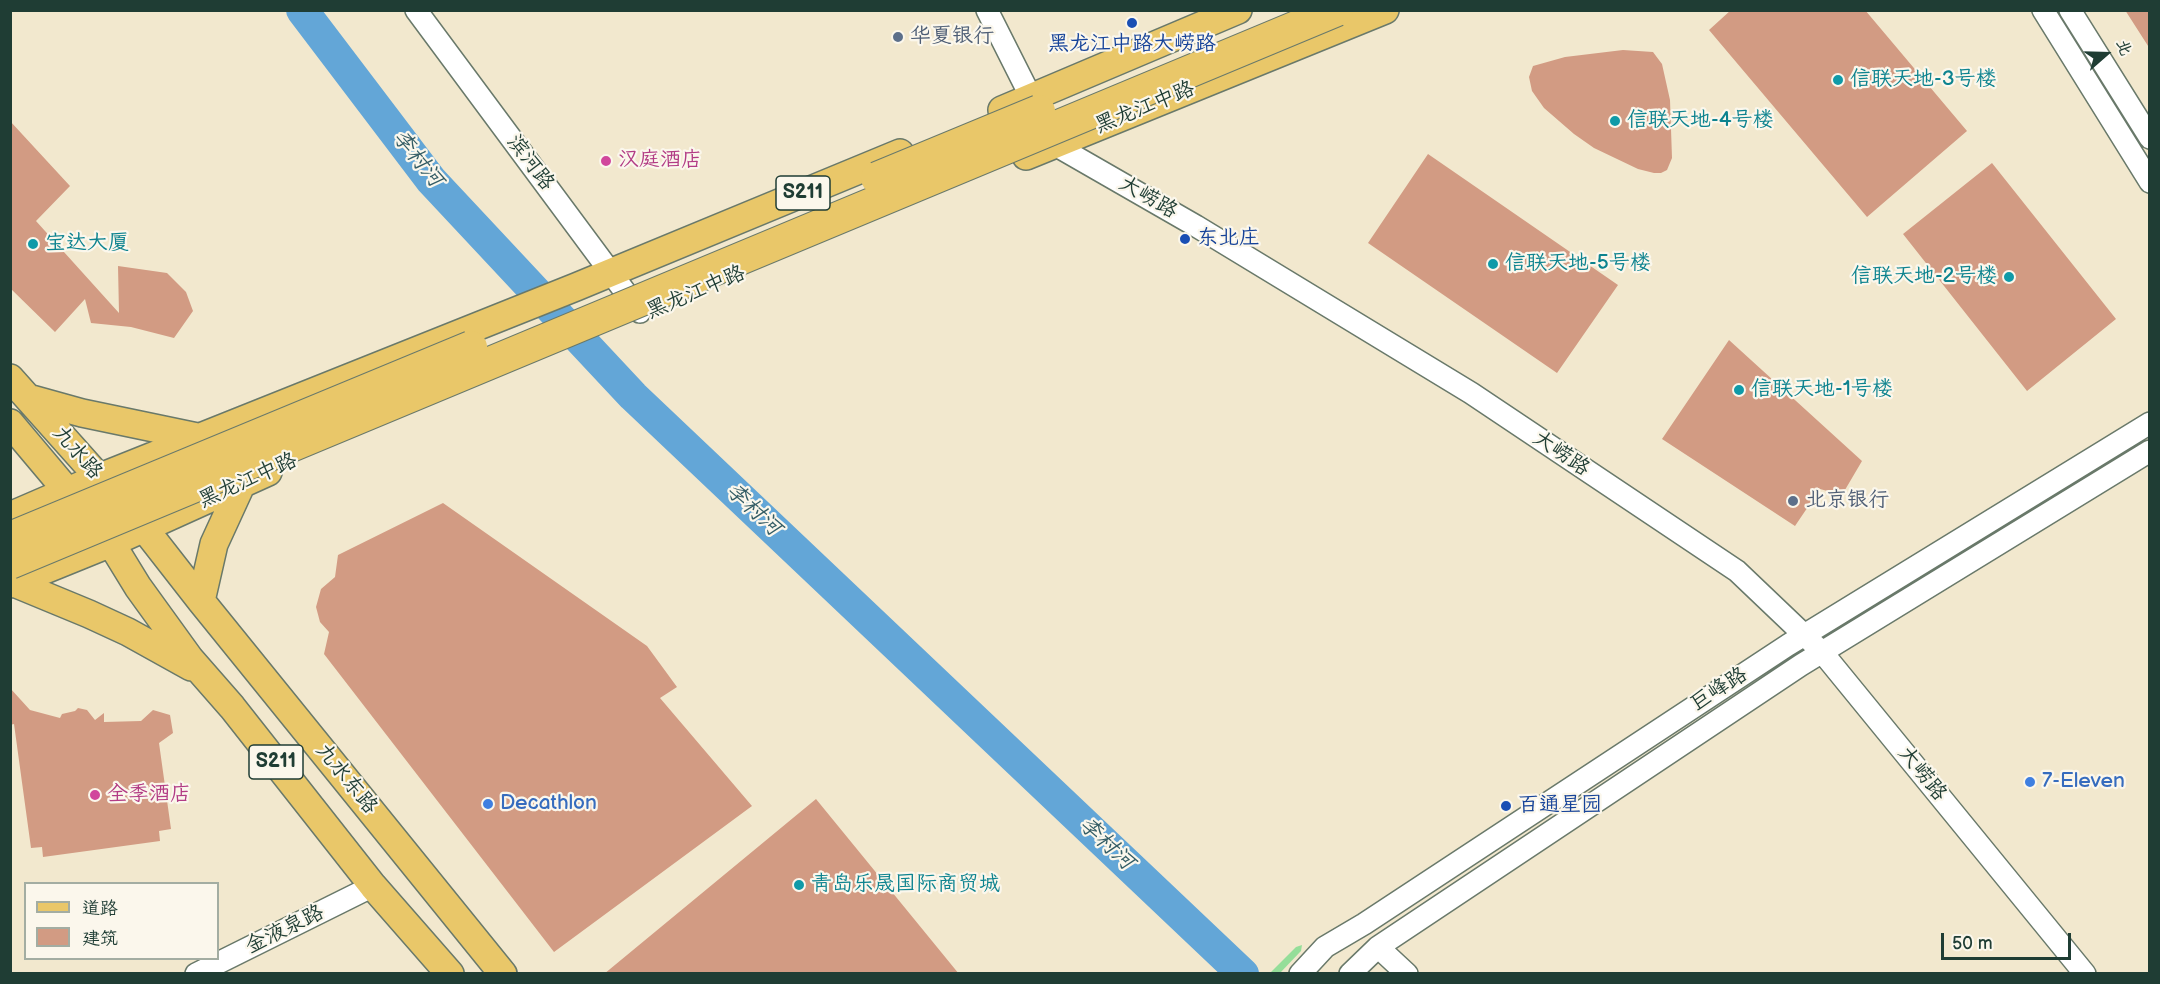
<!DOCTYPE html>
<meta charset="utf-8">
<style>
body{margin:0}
#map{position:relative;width:2160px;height:984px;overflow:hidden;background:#f2e8ce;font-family:"Balsamiq Sans","LXGW WenKai TC",sans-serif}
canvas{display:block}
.frame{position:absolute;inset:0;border:12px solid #1f3d34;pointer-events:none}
.legend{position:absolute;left:24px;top:882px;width:195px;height:78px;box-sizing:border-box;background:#fbf7ec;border:2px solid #a3ada2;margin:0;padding:8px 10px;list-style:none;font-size:18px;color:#1f3d34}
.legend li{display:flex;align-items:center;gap:12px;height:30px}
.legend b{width:30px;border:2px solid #a3ada2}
.north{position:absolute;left:2076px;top:24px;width:60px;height:60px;-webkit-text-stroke:4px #fbf7ec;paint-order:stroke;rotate:70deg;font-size:16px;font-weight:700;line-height:24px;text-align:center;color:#1f3d34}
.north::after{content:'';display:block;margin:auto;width:21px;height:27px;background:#1f3d34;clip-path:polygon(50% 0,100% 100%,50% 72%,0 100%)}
.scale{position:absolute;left:1941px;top:933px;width:130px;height:27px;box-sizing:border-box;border:3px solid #1f3d34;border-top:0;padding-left:8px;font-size:18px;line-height:21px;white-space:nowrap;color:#1f3d34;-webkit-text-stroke:4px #fbf7ec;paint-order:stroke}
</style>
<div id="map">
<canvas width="2160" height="984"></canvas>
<div class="frame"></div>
<ul class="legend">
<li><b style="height:8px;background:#e9c769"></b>道路</li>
<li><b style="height:16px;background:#d29b83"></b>建筑</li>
</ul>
<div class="north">北</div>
<div class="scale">50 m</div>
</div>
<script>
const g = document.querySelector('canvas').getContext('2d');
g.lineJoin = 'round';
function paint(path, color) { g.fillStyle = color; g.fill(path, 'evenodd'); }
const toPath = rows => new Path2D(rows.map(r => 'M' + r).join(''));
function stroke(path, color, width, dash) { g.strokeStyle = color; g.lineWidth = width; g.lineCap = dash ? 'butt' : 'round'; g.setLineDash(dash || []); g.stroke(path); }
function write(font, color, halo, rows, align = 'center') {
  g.font = font + ' "Balsamiq Sans","LXGW WenKai TC",sans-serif'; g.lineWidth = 4.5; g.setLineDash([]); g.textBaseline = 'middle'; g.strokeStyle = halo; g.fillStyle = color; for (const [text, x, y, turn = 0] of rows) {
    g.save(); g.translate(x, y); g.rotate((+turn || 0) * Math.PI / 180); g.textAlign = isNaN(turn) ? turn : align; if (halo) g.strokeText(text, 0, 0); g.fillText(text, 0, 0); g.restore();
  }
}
paint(toPath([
 [1302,945,1301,951,1280,973,1270,973,1296,947]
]), '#95de99');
stroke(toPath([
 [302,10,431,180,633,396,1243,974]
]), '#63a6d7', 32);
paint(toPath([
 [1731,10,1865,10,1967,131,1867,217,1709,30],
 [2125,10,2150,10,2150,49],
 [1623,50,1653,52,1662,64,1670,100,1672,158,1667,170,1661,173,1654,173,1638,169,1594,148,1574,134,1544,108,1532,91,1529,77,1533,66,1565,57],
 [10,121,70,186,36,221,119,313,118,266,167,273,186,292,193,311,174,338,131,327,91,323,85,299,55,332,10,288],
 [1428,154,1618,285,1557,373,1368,243],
 [1992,163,2116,319,2027,391,1903,234],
 [1729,340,1862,461,1842,495,1820,489,1795,526,1662,439],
 [443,503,647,646,677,687,660,698,752,806,554,952,324,654,329,632,320,622,316,607,321,589,335,577,338,555],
 [10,688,30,710,60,718,62,714,75,711,78,708,87,710,95,720,104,713,104,722,141,721,153,710,170,715,173,733,159,743,171,829,159,831,160,841,43,857,42,847,31,848,14,724,10,725],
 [816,799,959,974,604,974]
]), '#d29b83');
const minor = toPath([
 [416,10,640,312],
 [987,10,1055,145,1196,226,1471,393,1737,571,1822,652,2085,974],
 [2043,10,2150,182],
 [2070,10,2150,138],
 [1378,947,1407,974],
 [196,974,373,886],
 [1300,974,1325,947,1364,924,1788,645,2150,423],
 [1350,974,1378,947,1801,665,2150,451]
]);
const major = toPath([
 [1002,110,1238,10],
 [1026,156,1385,10],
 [10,378,144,528,201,601,503,974],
 [28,398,82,413,202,438],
 [10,423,111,543,138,587,190,659,232,707,373,886,450,974],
 [10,516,98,478,576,287,900,153],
 [14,583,89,614,128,632,191,667],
 [10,584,111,543,268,472],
 [201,601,214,544,242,483]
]);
stroke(minor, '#69796a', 24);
stroke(major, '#69796a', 30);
stroke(minor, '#fff', 21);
stroke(major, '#e9c769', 27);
const highwayBridge = toPath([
 [877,178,1039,111],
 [10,538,471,347],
 [10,563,1337,10]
]);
stroke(highwayBridge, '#69796a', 34, []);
stroke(highwayBridge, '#e9c769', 32);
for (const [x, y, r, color] of [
 [1132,23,6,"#1a4fb4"],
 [898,37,6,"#5c6f8a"],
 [1838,80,6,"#0f9aa8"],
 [1615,121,6,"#0f9aa8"],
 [606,161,6,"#d1479c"],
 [1185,239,6,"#1a4fb4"],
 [33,244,6,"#0f9aa8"],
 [1493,264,6,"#0f9aa8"],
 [2009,277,6,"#0f9aa8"],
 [1739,390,6,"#0f9aa8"],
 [1793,501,6,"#5c6f8a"],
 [2030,782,6,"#3f7fe0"],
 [95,795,6,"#d1479c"],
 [488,804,6,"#3f7fe0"],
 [1506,806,6,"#1a4fb4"],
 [799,885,6,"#0f9aa8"]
]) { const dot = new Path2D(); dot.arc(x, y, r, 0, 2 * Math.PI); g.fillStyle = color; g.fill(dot); stroke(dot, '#fbf7ec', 2); }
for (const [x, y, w] of [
 [803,193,54],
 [276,762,54]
]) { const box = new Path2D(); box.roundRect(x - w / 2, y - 17, w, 34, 4.5); g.fillStyle = '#fbf7ec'; g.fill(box); stroke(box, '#1f3d34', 1.5); }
write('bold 20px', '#1f3d34', null, [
 ["S211",803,193],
 ["S211",276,762]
]);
write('21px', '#4e5e75', '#fbf7ec', [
 ["华夏银行",910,37],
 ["北京银行",1805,501]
], 'left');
write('21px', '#164399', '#fbf7ec', [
 ["黑龙江中路大崂路",1132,45,"center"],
 ["东北庄",1197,239],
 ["百通星园",1518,806]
], 'left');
write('21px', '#0d838f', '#fbf7ec', [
 ["信联天地-3号楼",1850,80],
 ["信联天地-4号楼",1627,121],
 ["宝达大厦",45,244],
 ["信联天地-5号楼",1505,264],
 ["信联天地-2号楼",1997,277,"right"],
 ["信联天地-1号楼",1751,390],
 ["青岛乐晟国际商贸城",811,885]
], 'left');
write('21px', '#1f3d34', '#fbf7ec', [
 ["黑龙江中路",1145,108,-22],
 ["滨河路",530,163,53],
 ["大崂路",1148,198,30],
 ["黑龙江中路",696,293,-23],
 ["九水路",77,453,49],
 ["大崂路",1561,454,34],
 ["黑龙江中路",248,481,-24],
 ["巨峰路",1719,690,-33],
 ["大崂路",1922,774,51],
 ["九水东路",346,779,51],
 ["金液泉路",285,930,-26]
]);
write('21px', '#b23c85', '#fbf7ec', [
 ["汉庭酒店",618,161],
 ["全季酒店",107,795]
], 'left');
write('21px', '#366cbe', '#fbf7ec', [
 ["7-Eleven",2042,782],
 ["Decathlon",500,804]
], 'left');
write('italic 22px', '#335c65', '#fbf7ec', [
 ["李村河",417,159,51],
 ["李村河",753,510,43],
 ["李村河",1106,844,43]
]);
</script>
